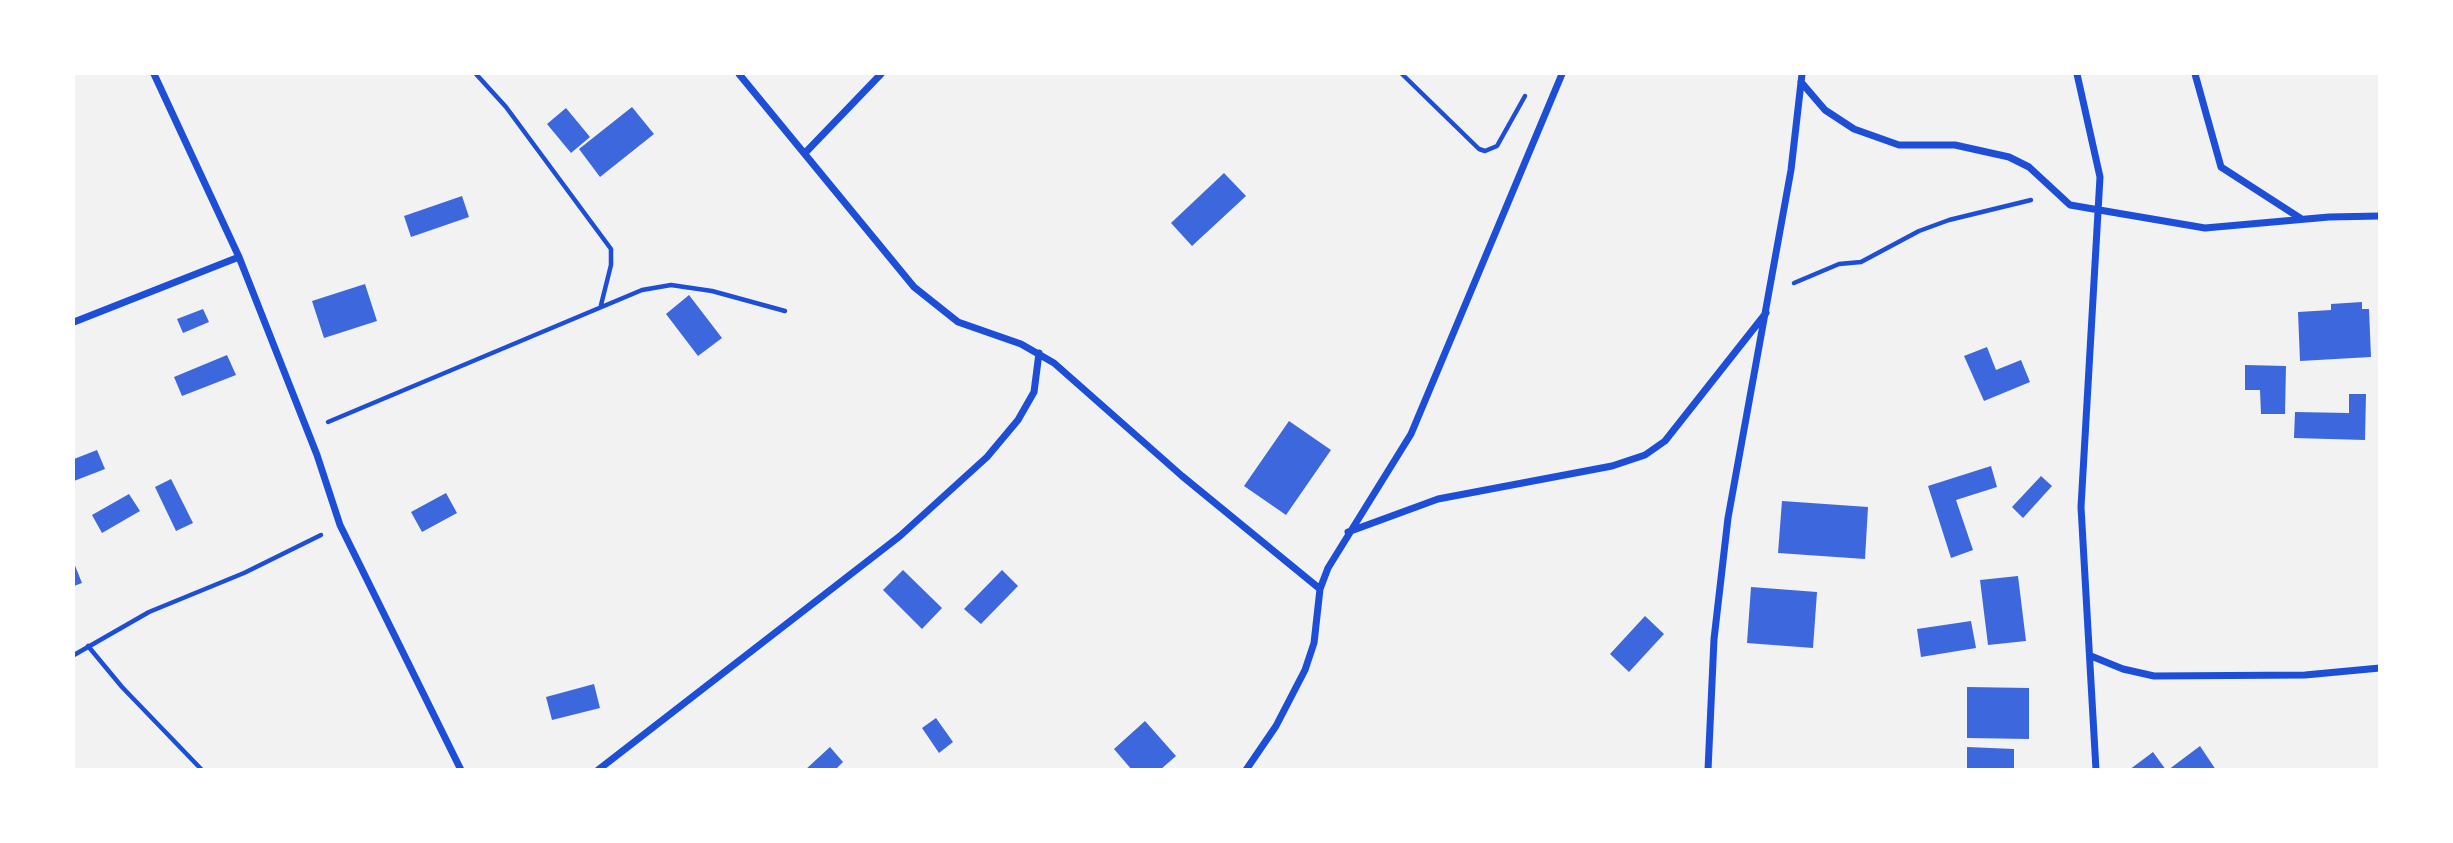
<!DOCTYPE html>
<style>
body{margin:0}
#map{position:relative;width:2453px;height:843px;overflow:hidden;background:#f2f2f2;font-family:"Crimson Pro",serif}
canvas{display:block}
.frame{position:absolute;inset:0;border:75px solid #fff;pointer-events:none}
</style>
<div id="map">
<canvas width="2453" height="843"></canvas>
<div class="frame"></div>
</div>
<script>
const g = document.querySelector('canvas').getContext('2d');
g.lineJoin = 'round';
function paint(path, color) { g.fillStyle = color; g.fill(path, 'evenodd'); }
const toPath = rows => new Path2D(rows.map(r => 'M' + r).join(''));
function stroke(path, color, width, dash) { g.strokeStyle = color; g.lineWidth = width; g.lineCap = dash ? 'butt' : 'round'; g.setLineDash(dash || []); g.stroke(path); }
paint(toPath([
 [632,107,654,134,600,177,579,149],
 [566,108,590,137,571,153,547,124],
 [1224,173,1246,196,1192,246,1171,223],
 [462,196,469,217,411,237,404,216],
 [365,284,377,321,324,338,312,301],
 [689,295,722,338,698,356,666,314],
 [2362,302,2362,309,2369,309,2371,357,2300,361,2298,312,2331,310,2331,304],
 [203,309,209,322,183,333,177,319],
 [1987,347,1996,370,2021,360,2030,382,1984,401,1964,356],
 [227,355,236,375,182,396,174,377],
 [2245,365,2286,366,2285,414,2261,414,2260,390,2245,390],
 [2349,394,2366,394,2365,440,2294,438,2295,412,2349,413],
 [1289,421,1331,450,1286,515,1244,486],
 [97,450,105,469,74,481,74,459],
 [1991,466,1997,487,1956,500,1973,550,1951,558,1928,486],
 [2041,476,2052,486,2023,518,2012,507],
 [171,479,193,523,176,531,155,487],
 [446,493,457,513,422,532,411,512],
 [129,494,140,511,102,533,92,515],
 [1782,501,1868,507,1865,559,1778,553],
 [74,563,82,583,74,586],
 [903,570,942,608,922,629,883,590],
 [1002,570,1018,586,981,624,964,609],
 [2018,576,2026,641,1988,645,1980,580],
 [1751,587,1817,592,1813,648,1747,643],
 [1645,616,1664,634,1629,672,1610,654],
 [1971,621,1976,648,1921,657,1917,629],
 [594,684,600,708,552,720,546,697],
 [1967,687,2029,688,2029,739,1967,738],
 [936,718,953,742,939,753,922,728],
 [1145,721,1176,756,1160,770,1132,770,1114,749],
 [2200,746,2216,770,2168,770],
 [830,747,843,762,835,770,805,770],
 [1967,747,2014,749,2014,770,1967,770],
 [2153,752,2166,770,2129,770]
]), '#3d67dc');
stroke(toPath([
 [476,74,506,107,611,249,611,265,601,305],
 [1402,74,1479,149,1485,151,1497,146,1525,96],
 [1794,283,1839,264,1861,262,1919,231,1949,220,2031,200],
 [328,422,642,290,671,285,712,291,785,311],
 [88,646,122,687,202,770],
 [74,655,149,612,244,573,321,535]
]), '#1d4ed8', 4.5);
stroke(toPath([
 [154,74,239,257,317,455,340,525,461,770],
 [739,74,914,287,958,322,1021,344,1054,363,1182,476,1320,589],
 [2077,74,2100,177,2081,507,2096,770],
 [2195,74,2221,167,2300,218],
 [1801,82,1825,110,1854,129,1899,145,1955,145,2009,157,2029,167,2070,205,2205,228,2329,217,2380,216],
 [805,153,881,74],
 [74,322,239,257],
 [1348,532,1438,499,1612,466,1645,455,1665,441,1766,313],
 [2091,656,2123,669,2154,676,2305,675,2380,668],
 [598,770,900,536,987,457,1018,420,1034,392,1039,353],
 [1246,770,1276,726,1305,670,1314,643,1320,589,1328,568,1411,434,1562,74],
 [1708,770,1714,639,1728,518,1791,170,1802,74]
]), '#1d4ed8', 7);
</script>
